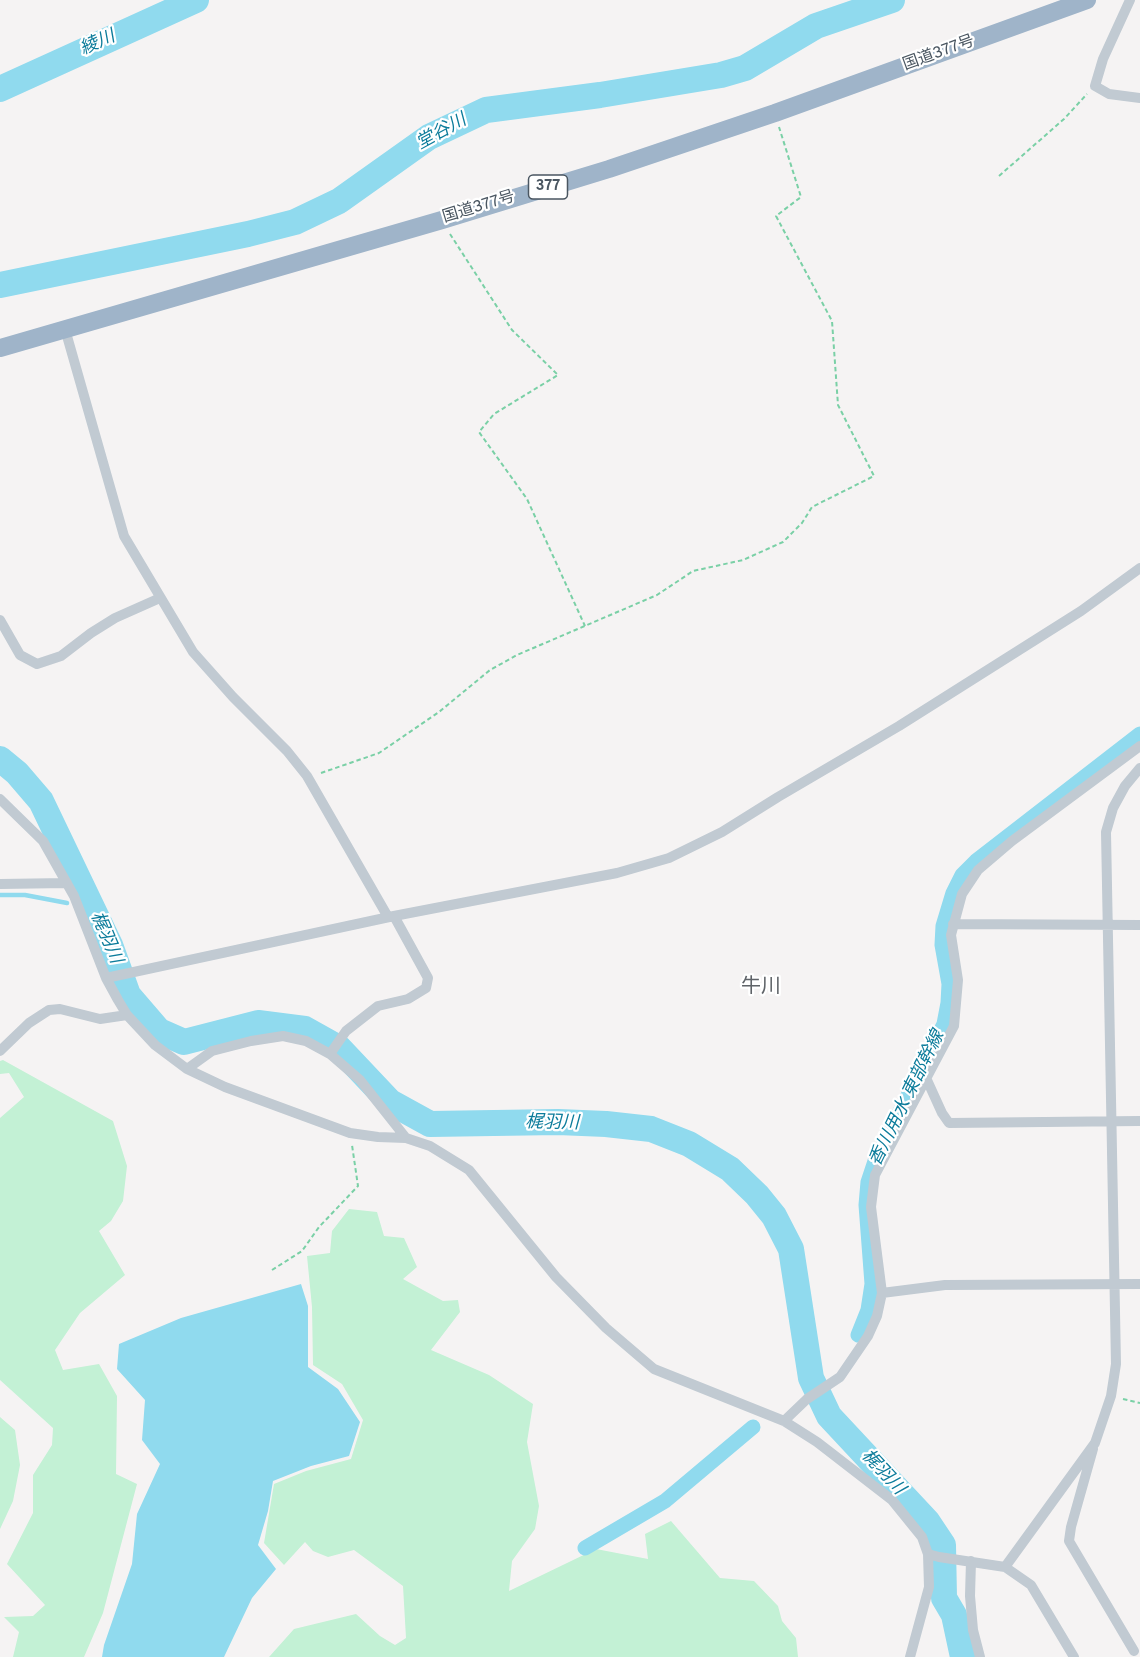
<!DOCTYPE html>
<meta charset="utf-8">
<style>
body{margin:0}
canvas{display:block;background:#f5f3f3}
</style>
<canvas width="1140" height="1657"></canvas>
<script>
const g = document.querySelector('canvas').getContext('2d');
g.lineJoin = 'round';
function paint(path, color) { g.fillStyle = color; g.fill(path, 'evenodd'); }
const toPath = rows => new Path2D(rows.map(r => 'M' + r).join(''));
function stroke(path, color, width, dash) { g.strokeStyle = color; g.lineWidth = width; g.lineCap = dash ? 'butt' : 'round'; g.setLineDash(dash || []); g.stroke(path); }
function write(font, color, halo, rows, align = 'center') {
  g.font = font + ' Overpass,"Noto Sans JP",sans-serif'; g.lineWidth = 4.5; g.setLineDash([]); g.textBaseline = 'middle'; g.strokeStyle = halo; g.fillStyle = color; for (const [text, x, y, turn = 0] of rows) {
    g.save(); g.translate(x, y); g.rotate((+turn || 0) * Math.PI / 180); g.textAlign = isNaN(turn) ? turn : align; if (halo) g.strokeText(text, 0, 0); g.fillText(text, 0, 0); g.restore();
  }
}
paint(toPath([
 [3,1060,113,1121,127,1166,123,1201,111,1221,99,1231,125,1275,80,1313,55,1350,63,1370,99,1364,117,1396,116,1474,137,1484,103,1613,84,1657,13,1657,19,1632,4,1617,33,1616,45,1605,7,1564,33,1513,33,1475,52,1445,53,1428,0,1380,0,1118,24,1097,9,1073,0,1074,0,1061],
 [349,1209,377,1212,384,1236,404,1238,417,1267,403,1279,443,1301,458,1300,460,1312,431,1350,489,1375,533,1404,527,1442,539,1506,535,1529,512,1561,509,1591,596,1549,648,1559,645,1534,671,1521,720,1578,754,1581,778,1606,782,1621,796,1638,798,1657,269,1657,294,1629,356,1614,380,1636,395,1645,406,1638,403,1586,354,1550,328,1557,313,1551,305,1542,284,1565,264,1543,274,1484,306,1471,351,1459,363,1420,342,1384,313,1365,312,1307,307,1256,330,1253,332,1231],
 [0,1417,15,1430,20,1465,13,1501,0,1529]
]), '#c3f1d5');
paint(toPath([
 [301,1284,308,1306,308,1367,338,1389,360,1422,349,1456,311,1466,273,1481,268,1511,258,1545,276,1569,252,1598,224,1657,102,1657,104,1645,132,1564,137,1514,160,1464,142,1440,145,1400,117,1369,119,1344,181,1318]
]), '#90daee');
stroke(toPath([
 [0,895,25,895,67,903]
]), '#90daee', 4.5);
stroke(toPath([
 [858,1335,868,1310,872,1284,866,1205,868,1182,875,1161,944,1024,948,1003,949,984,942,945,943,926,953,893,962,875,976,861,1140,734],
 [585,1548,665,1501,753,1427]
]), '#90daee', 15);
stroke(toPath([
 [0,89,196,0],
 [0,285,248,234,295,222,339,201,429,137,486,110,600,95,721,75,745,68,816,26,892,0],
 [0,759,17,773,41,801,110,945,128,995,159,1031,184,1042,258,1023,305,1029,339,1048,390,1102,430,1124,558,1122,606,1124,651,1129,689,1144,730,1169,757,1195,774,1216,791,1249,811,1378,829,1416,927,1521,943,1545,944,1598,954,1615,963,1657]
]), '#90daee', 26);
stroke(toPath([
 [999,176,1064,119,1087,94],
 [450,234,512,330,558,375,494,414,479,432,527,499,585,626],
 [321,773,379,753,439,712,490,670,517,655,657,595,693,571,743,560,783,542,802,523,812,507,874,476,838,405,832,321,776,216,801,197,779,127],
 [272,1270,302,1251,319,1227,358,1186,352,1145],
 [1123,1399,1140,1403]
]), '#7ad0a6', 2, [4.5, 3]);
stroke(toPath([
 [1130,0,1103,59,1095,86,1109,94,1140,98],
 [65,329,124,536,193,652,233,697,287,751,307,776,388,917],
 [0,620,20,655,37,664,61,656,91,633,115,618,160,598],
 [0,799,43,841,74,896,106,978,118,1000,127,1015,155,1045,187,1069,225,1087,350,1133,378,1137,406,1138,430,1146,469,1170,556,1277,606,1328,654,1369,784,1421,817,1442,892,1500,922,1537,928,1554,929,1587,910,1657],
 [0,884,67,883],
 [953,924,1140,925],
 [106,978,394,916,617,873,669,858,722,832,778,797,899,726,1081,611,1140,568],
 [0,1051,29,1023,49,1010,60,1009,100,1019,127,1015],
 [330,1054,346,1031,378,1006,408,999,426,988,428,978,394,916],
 [187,1069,212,1051,251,1041,283,1036,306,1041,330,1054,360,1080,406,1138],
 [927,1080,942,1113,949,1123,1140,1121],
 [882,1293,945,1285,1140,1284],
 [784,1421,807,1399,840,1377,868,1336,877,1316,882,1293,871,1207,875,1175,954,1026,958,980,951,935,962,894,978,870,1012,841,1140,746],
 [1093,1449,1071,1527,1069,1541,1134,1651],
 [928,1554,939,1557,1005,1567,1031,1585,1074,1657],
 [971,1561,970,1596,973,1630,980,1657],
 [1005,1567,1095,1443,1111,1396,1116,1364,1106,832,1113,808,1125,786,1140,768]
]), '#c1cad2', 10);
stroke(toPath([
 [0,348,442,220,609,169,775,113,1087,0]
]), '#9fb4c9', 18);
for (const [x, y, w] of [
 [548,187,39]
]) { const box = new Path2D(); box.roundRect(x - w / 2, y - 12, w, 24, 4.5); g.fillStyle = '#fff'; g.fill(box); stroke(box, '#4a5661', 1.5); }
write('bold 15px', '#4a5661', null, [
 ["377",548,187]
]);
write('16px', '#4a5661', '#fff', [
 ["国道377号",939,54,-20],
 ["国道377号",479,208,-17]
]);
write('italic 18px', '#0c7c9b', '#fff', [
 ["綾川",98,44,-24],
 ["堂谷川",442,133,-29],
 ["梶羽川",105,938,67],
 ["香川用水 東部幹線",908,1099,-64],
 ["梶羽川",552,1124,1],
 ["梶羽川",882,1473,47]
]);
write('20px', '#5f6368', '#fff', [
 ["牛川",761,988]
]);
</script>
